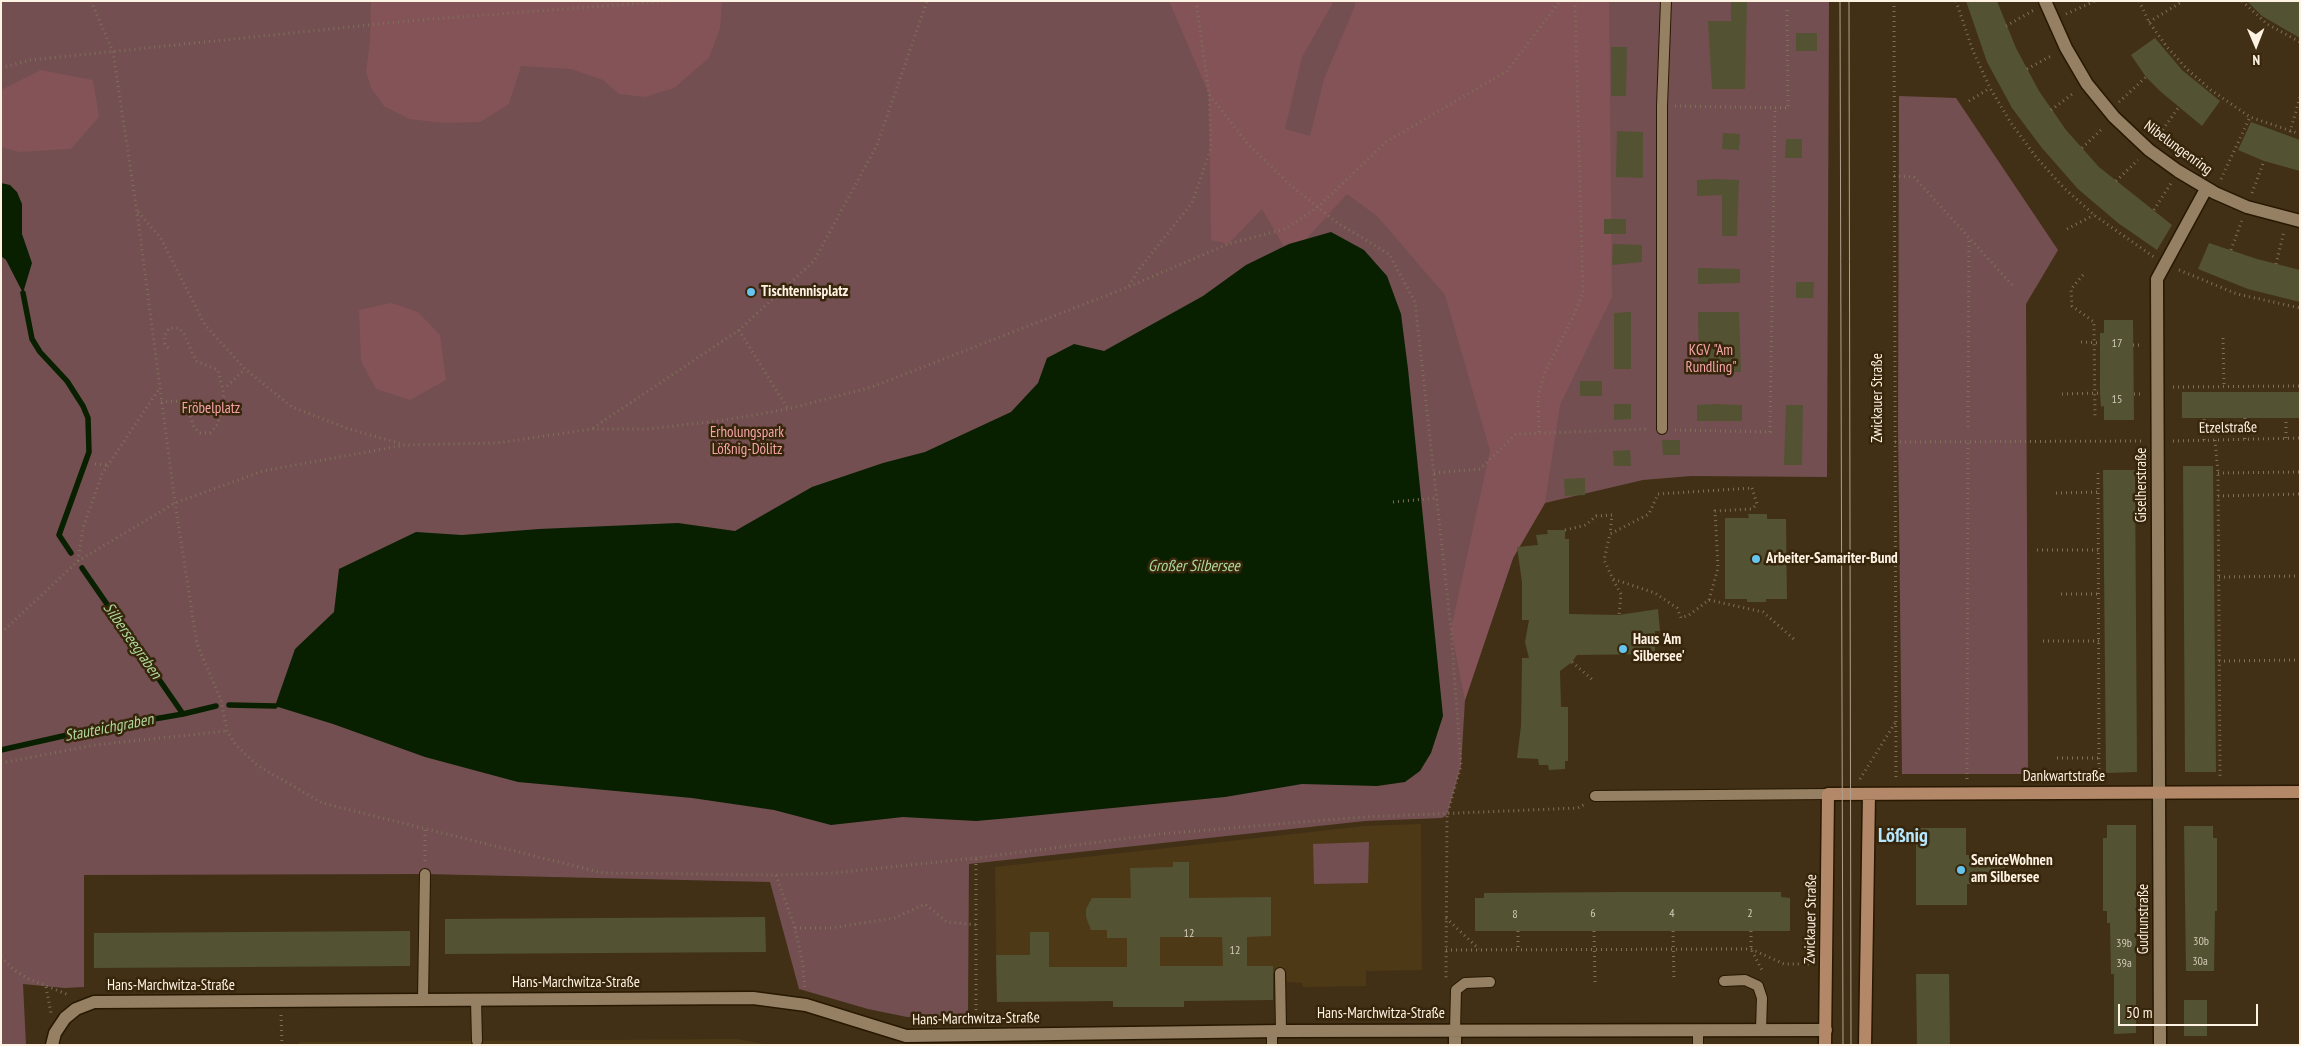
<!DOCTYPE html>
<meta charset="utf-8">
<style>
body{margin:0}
#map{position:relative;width:2301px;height:1046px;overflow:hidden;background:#413016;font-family:"PT Sans Narrow",sans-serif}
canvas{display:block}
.frame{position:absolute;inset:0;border:2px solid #fef2e3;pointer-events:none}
.north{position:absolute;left:2231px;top:20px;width:50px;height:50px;-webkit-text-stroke:4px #37260b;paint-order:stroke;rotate:179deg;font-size:14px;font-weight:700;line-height:20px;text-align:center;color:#fef2e3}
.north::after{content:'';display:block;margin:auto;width:18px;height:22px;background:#fef2e3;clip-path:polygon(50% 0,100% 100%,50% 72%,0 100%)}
.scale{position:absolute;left:2118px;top:1004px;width:140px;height:22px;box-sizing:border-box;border:2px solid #fef2e3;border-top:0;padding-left:6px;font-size:15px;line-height:18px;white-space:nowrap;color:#fef2e3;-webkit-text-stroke:4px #37260b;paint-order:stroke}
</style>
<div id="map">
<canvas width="2301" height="1046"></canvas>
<div class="frame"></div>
<div class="north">N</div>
<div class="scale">50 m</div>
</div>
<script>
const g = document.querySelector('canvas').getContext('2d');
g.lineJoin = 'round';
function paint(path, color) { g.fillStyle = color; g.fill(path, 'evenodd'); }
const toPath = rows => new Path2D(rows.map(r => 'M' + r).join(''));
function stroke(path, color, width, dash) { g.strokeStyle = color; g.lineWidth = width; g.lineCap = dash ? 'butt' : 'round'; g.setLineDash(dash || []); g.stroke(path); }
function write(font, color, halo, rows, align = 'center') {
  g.font = font + ' "PT Sans Narrow",sans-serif'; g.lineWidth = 5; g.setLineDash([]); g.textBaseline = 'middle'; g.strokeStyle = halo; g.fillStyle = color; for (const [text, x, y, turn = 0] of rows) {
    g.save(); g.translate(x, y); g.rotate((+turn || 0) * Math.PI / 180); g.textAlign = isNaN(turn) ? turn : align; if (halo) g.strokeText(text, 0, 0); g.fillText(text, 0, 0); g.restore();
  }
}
paint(toPath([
 [1421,824,1422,970,1366,971,1366,986,1303,987,1302,983,1287,982,1286,973,1273,973,1273,1000,997,1002,995,867,1365,826],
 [737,1039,770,1045,299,1045,299,1042]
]), '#4e3917');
paint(toPath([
 [1,1,1829,1,1827,477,1691,476,1643,480,1545,503,1513,558,1465,700,1461,766,1447,815,1442,818,1365,821,969,864,968,1016,907,1017,868,1009,799,989,770,882,425,874,84,875,84,987,64,988,23,984,26,1045,1,1045],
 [1899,96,1956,98,2058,250,2026,304,2028,774,1902,774,1898,429],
 [1369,842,1368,883,1314,884,1313,844]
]), '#734f51');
paint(toPath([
 [371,1,722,1,720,28,709,58,674,88,645,97,619,94,603,80,571,69,521,66,509,104,480,122,444,123,409,119,384,106,371,88,366,72,370,41],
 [1169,1,1334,1,1302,57,1285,129,1310,136,1324,79,1355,6,1355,1,1609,1,1612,297,1560,405,1545,503,1513,558,1465,700,1451,629,1490,451,1445,295,1378,217,1347,194,1290,257,1262,209,1228,244,1211,240,1209,94],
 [41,70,93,80,99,117,71,149,19,152,1,147,1,90],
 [391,303,418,312,440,335,446,380,410,400,376,389,361,361,359,310]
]), '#845357');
paint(toPath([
 [1,183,10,185,17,192,22,204,22,234,32,263,23,293,6,260,1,256],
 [1331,232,1364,250,1387,276,1401,314,1408,369,1443,716,1431,753,1420,771,1405,782,1377,786,1302,784,1225,797,1010,818,976,821,903,817,831,825,774,810,692,798,518,782,425,757,333,724,275,706,295,649,334,612,339,569,416,532,462,535,539,529,678,523,735,531,812,487,883,463,925,452,1011,412,1038,383,1047,358,1074,344,1104,351,1203,296,1246,265,1289,244]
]), '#081f00');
stroke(toPath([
 [23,293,32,339,40,352,67,381,83,406,88,418,89,452,59,535,71,553],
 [82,568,183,714],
 [229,705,275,706],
 [1,750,85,731,183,714,216,706]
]), '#081f00', 5.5);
paint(toPath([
 [1731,1,1747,1,1745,89,1712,89,1708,21,1731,21],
 [1966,1,1997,1,2016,48,2039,91,2066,130,2099,167,2172,225,2157,250,2118,223,2078,189,2042,148,2012,108,1987,62],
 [2247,1,2300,1,2300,38,2262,16],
 [1796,33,1817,33,1817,51,1796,51],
 [2155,38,2182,70,2220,101,2202,126,2161,92,2146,77,2131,55],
 [1611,47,1627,47,1626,96,1611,96],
 [2251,122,2300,140,2300,171,2264,161,2238,150],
 [1617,131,1643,132,1643,178,1616,177],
 [1723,133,1740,134,1739,150,1722,149],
 [1786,139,1802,139,1802,158,1785,158],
 [1715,179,1739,180,1737,236,1722,236,1722,195,1697,196,1697,180],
 [1604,219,1626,219,1626,234,1604,234],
 [2209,243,2257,259,2300,270,2300,302,2248,289,2198,269],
 [1613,244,1642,245,1642,262,1612,265],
 [1698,268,1740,269,1740,283,1698,284],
 [1796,282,1814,282,1813,298,1796,298],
 [1631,312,1631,369,1614,369,1614,313],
 [1698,312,1739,312,1741,372,1699,371],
 [2104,320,2133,320,2134,420,2104,420,2104,406,2101,407,2100,393,2100,333,2104,333],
 [1580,381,1602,381,1602,396,1580,396],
 [2182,392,2300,392,2300,418,2182,418],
 [1614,404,1631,404,1631,419,1614,420],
 [1714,404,1742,405,1742,421,1697,421,1697,405],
 [1786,405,1803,405,1802,465,1784,465],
 [1662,440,1680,440,1680,455,1663,455],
 [1630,450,1631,466,1614,466,1613,451],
 [2183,466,2213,466,2216,772,2185,772],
 [2103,470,2135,470,2137,772,2106,773],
 [1585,478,1585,495,1565,496,1564,479],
 [1748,514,1767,514,1767,519,1786,519,1787,599,1766,599,1766,602,1747,602,1747,599,1725,599,1725,518,1749,518],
 [1547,530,1565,530,1565,539,1569,539,1569,614,1619,615,1658,609,1660,631,1655,631,1655,654,1577,655,1572,662,1560,671,1561,707,1568,707,1568,761,1565,761,1565,769,1549,770,1548,765,1539,765,1538,759,1517,758,1521,726,1522,658,1529,658,1525,642,1529,620,1522,620,1522,582,1517,547,1538,545,1536,535,1548,534],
 [2107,825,2136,825,2136,1033,2114,1034,2114,974,2111,974,2110,923,2107,923,2107,911,2103,911,2103,838,2107,838],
 [2184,826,2213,826,2213,838,2217,838,2217,911,2215,911,2214,971,2186,971],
 [1916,828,1966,828,1966,855,2005,855,2005,884,1967,884,1967,905,1916,905],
 [1173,862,1189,862,1189,898,1271,897,1271,936,1247,937,1247,966,1273,966,1273,1000,1184,1001,1184,1007,1113,1007,1113,1001,997,1002,996,955,1030,955,1030,932,1049,932,1049,967,1127,967,1127,938,1107,938,1107,930,1091,930,1086,917,1086,909,1092,898,1131,898,1130,868,1173,867],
 [1160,937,1222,937,1223,966,1160,966],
 [1624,892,1781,892,1781,897,1790,898,1790,931,1475,931,1475,898,1484,898,1484,893],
 [765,917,766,952,445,954,445,919],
 [410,931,410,966,94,968,94,933],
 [1916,974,1949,974,1950,1045,1917,1045],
 [2184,1000,2207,1000,2207,1036,2184,1036]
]), '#535233');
const lane = toPath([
 [1662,429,1662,106,1666,1],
 [1595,796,1828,794],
 [1280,973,1281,1031],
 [1724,981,1745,980,1758,986,1762,998,1761,1030],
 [423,1000,425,874],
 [476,1000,477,1041],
 [1455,1030,1456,990,1465,983,1490,982],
 [1698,1030,1698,1045],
 [1272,1031,1272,1045]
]);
const street = toPath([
 [2045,1,2066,48,2087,84,2114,117,2149,150,2178,171,2215,193,2247,207,2300,221],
 [1455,1030,1455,1045],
 [52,1045,55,1033,65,1018,76,1009,94,1002,753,998,806,1005,906,1036,1281,1031,1826,1030],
 [2160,1045,2157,279,2206,189]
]);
const secondary = toPath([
 [1825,1045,1828,794,2300,792],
 [1865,1045,1869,794]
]);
stroke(lane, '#281800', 12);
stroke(street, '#281800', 15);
stroke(secondary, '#281800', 15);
stroke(toPath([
 [91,1,113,52,137,212,175,503,197,644,221,700,227,731,236,745,257,765,322,803,603,873,776,875,834,873,976,858,1160,834,1362,817,1578,808,1585,804],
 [1196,1,1209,94,1248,144,1287,182,1336,222,1389,254,1415,302,1451,629,1461,766,1447,815,1446,981],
 [1894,1,1896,781],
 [1956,1,1973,51,1990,88,2011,123,2036,157,2063,187,2094,215,2154,257],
 [2139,1,2149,22,2167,47,2188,70,2211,90,2250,117,2300,134],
 [2242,1,2267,24,2300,42],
 [2066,14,2095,1],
 [2149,22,2183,1],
 [2006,26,2034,10],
 [1,68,30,60,418,20,671,1],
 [2027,69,2053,55],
 [1969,101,1990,88],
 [2119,102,2146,77],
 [1675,106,1788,108,1787,6],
 [2051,110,2075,92],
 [2290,132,2300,97],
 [2157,138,2178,108],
 [2082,148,2103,128],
 [1894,176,1914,177,2013,286],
 [2221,179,2250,117],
 [2116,181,2138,160],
 [2252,193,2264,161],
 [2154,210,2171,183],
 [138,212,160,237,205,325,245,369,292,407,349,429,402,444],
 [2067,229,2094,215],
 [2231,250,2242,220],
 [2276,264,2284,231],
 [2179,270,2237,294,2300,308],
 [2083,275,2071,289,2072,306,2094,322,2095,417],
 [1129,286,1140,268,1192,203,1211,148,1209,94],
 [739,330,788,409],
 [2223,338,2224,386],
 [2081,342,2100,343],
 [2133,345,2143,345],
 [227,386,245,369],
 [2173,387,2300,386],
 [2062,394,2100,393],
 [2134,394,2143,394],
 [161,402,185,401,194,427,200,433,210,433,218,424,224,394,218,370,196,361,184,334,179,328,169,328,164,337,165,344,170,350],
 [2245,418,2245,439],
 [1968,427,1969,237],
 [593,428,739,330,814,261,877,145,927,1],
 [1675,430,1770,432,1775,108],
 [1539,432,1538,399,1544,374,1573,317,1583,293,1575,1],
 [2286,438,2286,418],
 [2204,440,2204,418],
 [2215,440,2218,473,2220,779],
 [2173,441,2300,438],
 [1895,442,2144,441],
 [95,464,109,465],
 [1434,473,1480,469,1516,434,1649,429],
 [2098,473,2099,778],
 [2218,473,2300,472],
 [1752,488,1757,504,1752,509,1715,511,1718,568,1709,600,1689,615,1681,618,1677,608,1655,593,1613,579,1604,560,1610,534,1649,514,1658,494,1752,488],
 [2056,493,2098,492],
 [2218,496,2300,494],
 [1393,502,1436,498],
 [1565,530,1586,525,1596,516,1612,515,1610,534],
 [2037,550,2098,550],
 [78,561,83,528,102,474,159,389],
 [2219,577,2300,576],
 [1613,580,1621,594,1619,615],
 [2061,594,2099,594],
 [1709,600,1763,612,1795,640],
 [1,633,78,561,175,503,263,471,405,445,497,443,592,429,647,429,719,421,788,409,872,387,1128,287,1228,244,1285,229,1318,207,1386,142,1507,71,1560,1],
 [2043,641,2099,641],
 [2219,661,2300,660],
 [1572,662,1594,681],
 [2057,758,2099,758],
 [1,763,95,745,227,731],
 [1860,779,1895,723],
 [1967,779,1968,442],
 [425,861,425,829],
 [776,875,795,928,803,965,805,990],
 [1446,918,1479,949],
 [795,928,831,928,895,918,925,904,947,922,977,925],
 [1518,931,1518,949],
 [1594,931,1595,982],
 [1673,931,1674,981],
 [1751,931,1751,949,1763,972],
 [1446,950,1751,949,1784,964,1812,964],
 [1,957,14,970,29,979,69,995],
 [46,987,51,1013],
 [281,1015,282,1045],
 [976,1020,976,858]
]), '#80705a', 3, [1, 4]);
stroke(lane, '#958064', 10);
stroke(street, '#958064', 12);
stroke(secondary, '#b38868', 12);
stroke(toPath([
 [1840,1,1843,1045],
 [1849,1,1851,1045]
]), '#afa18e', 1);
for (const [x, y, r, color] of [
 [751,292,5,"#65c5ee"],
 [1756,559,5,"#65c5ee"],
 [1623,649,5,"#65c5ee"],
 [1961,870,5,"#65c5ee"]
]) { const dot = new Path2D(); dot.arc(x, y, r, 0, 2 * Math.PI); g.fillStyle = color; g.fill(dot); stroke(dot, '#37260b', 2); }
write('12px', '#d3cab7', null, [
 ["17",2117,344],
 ["15",2117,400],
 ["6",1593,914],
 ["4",1672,914],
 ["2",1750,914],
 ["8",1515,915],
 ["12",1189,934],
 ["30b",2201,942],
 ["39b",2124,944],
 ["12",1235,951],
 ["30a",2200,962],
 ["39a",2124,964]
]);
write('15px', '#fef2e3', '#37260b', [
 ["Nibelungenring",2178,148,36],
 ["Zwickauer Straße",1878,398,-90],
 ["Etzelstraße",2228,428,-1],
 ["Giselherstraße",2142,485,-90],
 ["Dankwartstraße",2064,777],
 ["Zwickauer Straße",1811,919,-89],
 ["Gudrunstraße",2144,919,-90],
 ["Hans-Marchwitza-Straße",576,983],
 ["Hans-Marchwitza-Straße",171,986],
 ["Hans-Marchwitza-Straße",1381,1014],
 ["Hans-Marchwitza-Straße",976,1019,-1]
]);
write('bold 15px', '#fef2e3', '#37260b', [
 ["Tischtennisplatz",761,292],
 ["Arbeiter-Samariter-Bund",1766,559],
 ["Haus 'Am",1633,640],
 ["Silbersee'",1633,657],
 ["ServiceWohnen",1971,861],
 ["am Silbersee",1971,878]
], 'left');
write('15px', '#f6a5aa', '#37260b', [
 ["KGV \"Am",1711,351],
 ["Rundling\"",1711,368],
 ["Fröbelplatz",211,409],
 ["Erholungspark",747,433],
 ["Lößnig-Dölitz",747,450]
]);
write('italic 16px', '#acd99b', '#37260b', [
 ["Großer Silbersee",1194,566],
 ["Silberseegraben",132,641,55],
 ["Stauteichgraben",109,728,-11]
]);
write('bold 20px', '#b5e6fd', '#37260b', [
 ["Lößnig",1903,836]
]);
</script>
